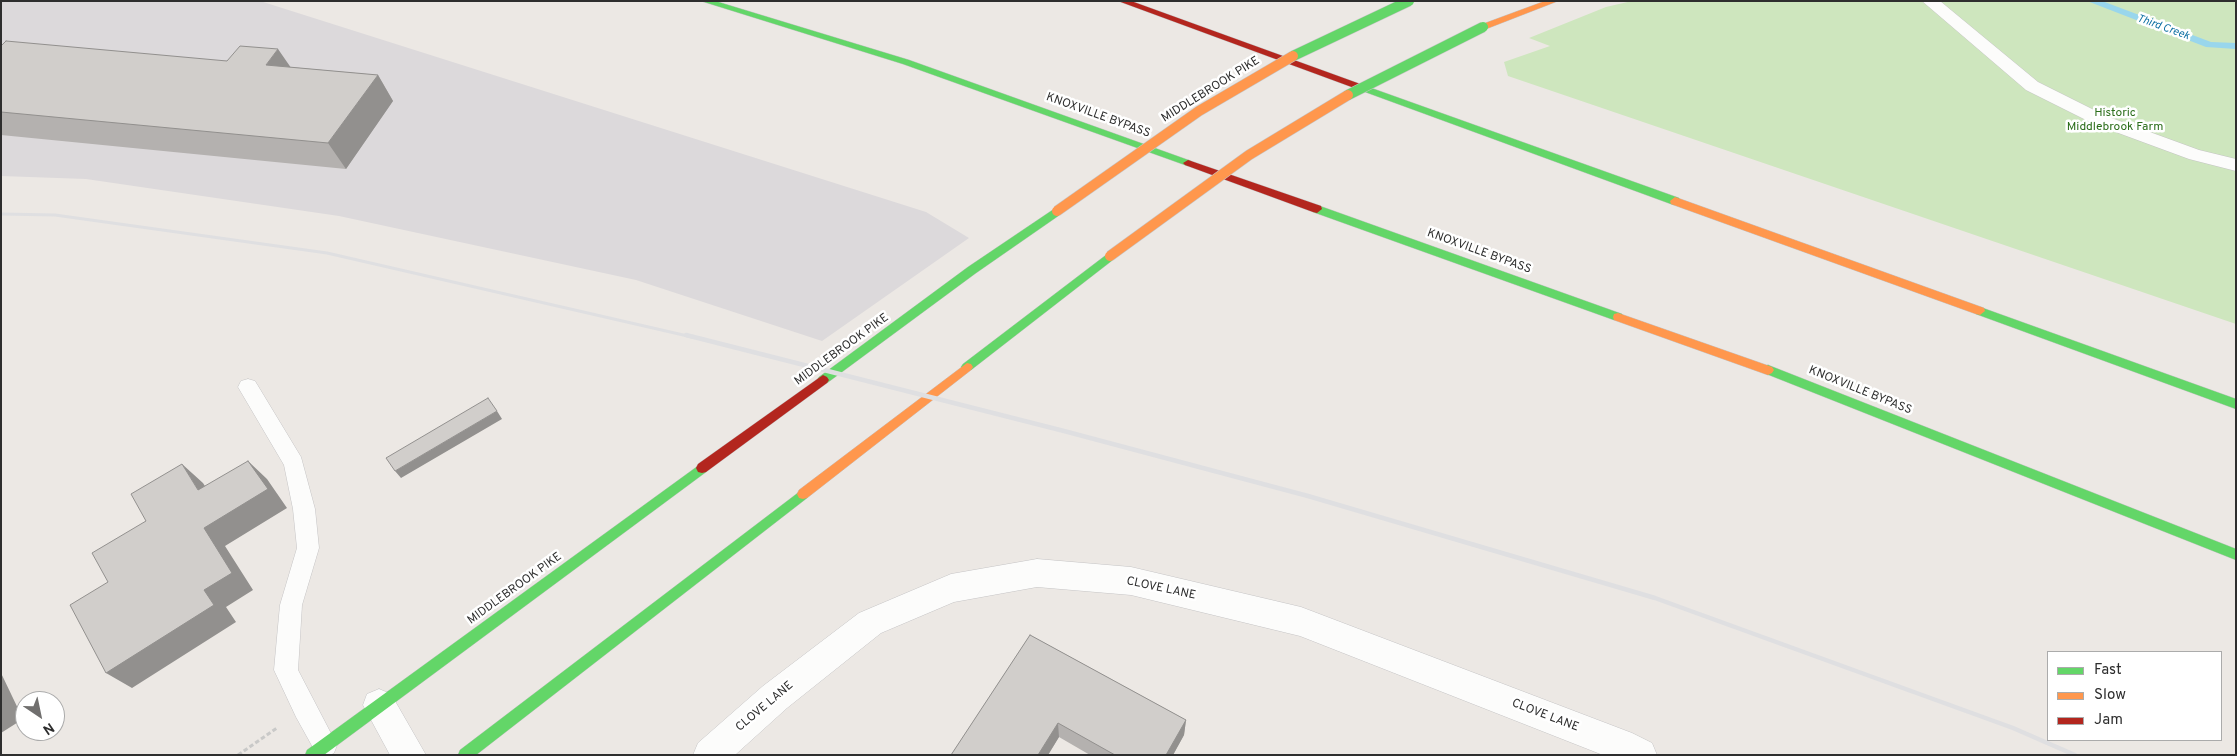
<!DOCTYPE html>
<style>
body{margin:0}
#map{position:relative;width:2237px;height:756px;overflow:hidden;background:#ece8e4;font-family:Overpass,sans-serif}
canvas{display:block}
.frame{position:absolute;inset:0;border:2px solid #2e2e2e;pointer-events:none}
.legend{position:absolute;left:2047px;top:651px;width:175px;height:90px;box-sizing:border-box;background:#fff;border:1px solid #ababab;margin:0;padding:6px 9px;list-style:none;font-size:15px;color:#2e2e2e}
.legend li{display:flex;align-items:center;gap:10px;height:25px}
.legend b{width:25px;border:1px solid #ababab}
.north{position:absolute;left:15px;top:691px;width:50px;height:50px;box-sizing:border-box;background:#fff;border:1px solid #ababab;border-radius:50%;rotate:146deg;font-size:14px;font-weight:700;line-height:20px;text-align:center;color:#2e2e2e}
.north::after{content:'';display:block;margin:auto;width:18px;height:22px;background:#706f6e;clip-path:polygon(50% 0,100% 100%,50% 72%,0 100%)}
</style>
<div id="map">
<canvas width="2237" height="756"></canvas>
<div class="frame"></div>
<ul class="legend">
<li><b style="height:6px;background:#63d668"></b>Fast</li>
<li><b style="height:6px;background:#ff974d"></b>Slow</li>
<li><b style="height:6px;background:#b3261e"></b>Jam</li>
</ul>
<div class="north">N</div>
</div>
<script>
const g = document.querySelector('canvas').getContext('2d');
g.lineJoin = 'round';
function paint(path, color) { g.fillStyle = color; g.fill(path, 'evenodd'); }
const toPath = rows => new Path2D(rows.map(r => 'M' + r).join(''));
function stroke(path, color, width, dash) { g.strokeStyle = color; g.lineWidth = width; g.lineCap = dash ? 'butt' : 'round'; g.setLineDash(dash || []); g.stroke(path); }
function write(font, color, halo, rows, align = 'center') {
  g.font = font + ' Overpass,sans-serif'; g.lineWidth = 5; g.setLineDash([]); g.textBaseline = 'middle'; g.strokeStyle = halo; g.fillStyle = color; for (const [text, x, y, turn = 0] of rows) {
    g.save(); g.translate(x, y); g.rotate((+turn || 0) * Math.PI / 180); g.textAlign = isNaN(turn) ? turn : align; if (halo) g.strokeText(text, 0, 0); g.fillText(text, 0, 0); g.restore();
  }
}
paint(toPath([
 [1,1,260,1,926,212,969,238,822,341,636,280,339,216,86,179,1,176]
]), '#dcd9db');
paint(toPath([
 [1632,1,2236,1,2236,324,1508,76,1504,62,1550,46,1529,38,1606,7]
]), '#cee6be');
paint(toPath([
 [2087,1,2102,1,2211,42,2236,43,2236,49,2206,47,2087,1]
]), '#99d6ec');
const lane = toPath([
 [1922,1,1940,1,2038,82,2106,116,2199,150,2236,159,2236,171,2189,159,2094,124,2026,90,1922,1],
 [248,379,255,381,301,457,315,509,319,548,302,605,298,670,337,745,334,753,330,755,316,753,296,717,274,670,280,605,297,548,293,509,284,465,238,387,241,381,248,379]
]);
const street = toPath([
 [1037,559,1131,567,1301,607,1632,733,1652,743,1657,755,1603,755,1300,636,1131,595,1037,587,954,602,881,633,787,708,735,755,693,755,698,743,763,686,859,613,951,574,1037,559],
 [379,689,391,694,426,755,390,755,363,705,367,694,379,689]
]);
const fast = toPath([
 [701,1,715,1,909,60,1191,161,1193,163,1188,166,1185,165,903,64,701,1],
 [1360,84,1679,198,1680,201,1675,205,1671,204,1357,89,1357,85,1360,84],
 [1317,205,1622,314,1623,317,1622,320,1614,320,1313,212,1312,209,1317,205],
 [1057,207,1061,208,1062,211,1061,214,976,273,827,383,819,383,817,380,819,377,968,267,1057,207],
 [1110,252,1114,253,1115,256,1114,259,971,370,963,370,961,367,963,364,1110,252],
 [1980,307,2236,399,2236,409,1976,314,1975,311,1980,307],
 [1768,365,2236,549,2236,560,1764,373,1762,370,1764,367,1768,365],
 [702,463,706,464,708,468,706,472,324,755,305,755,307,750,702,463],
 [803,489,807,490,809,494,807,498,476,755,458,755,460,750,803,489]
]);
const slow = toPath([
 [1545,1,1558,1,1486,29,1480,29,1479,27,1480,25,1545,1],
 [1675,197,1984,308,1985,311,1980,315,1976,314,1671,204,1670,201,1675,197],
 [1618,313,1772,367,1774,370,1772,373,1768,375,1614,320,1613,317,1614,314,1618,313],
 [967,363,971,364,973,367,971,370,807,498,803,499,799,498,797,494,799,490,967,363]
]);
const jam = toPath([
 [1118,1,1131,1,1363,85,1365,87,1363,89,1357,89,1118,1],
 [1188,160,1321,206,1322,209,1317,213,1313,212,1185,165,1183,163,1188,160],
 [823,375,827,377,829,380,827,383,706,472,702,473,698,472,696,468,698,464,823,375]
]);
stroke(lane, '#c5c4c5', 1);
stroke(street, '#c5c4c5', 1);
stroke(fast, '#c5c4c5', 1);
stroke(slow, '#c5c4c5', 1);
stroke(jam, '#c5c4c5', 1);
stroke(toPath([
 [238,755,277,728]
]), '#c9c9c8', 3, [4.5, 2.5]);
paint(lane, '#fcfcfb');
paint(street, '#fcfcfb');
paint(fast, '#63d668');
paint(slow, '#ff974d');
paint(jam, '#b3261e');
stroke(toPath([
 [1,214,55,215,327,253,692,337]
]), '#dfdfe1', 3);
stroke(toPath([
 [686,335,1064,431,1308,496,1655,598,2013,728,2075,755]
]), '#dfdfe1', 4.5);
const fastBridge = toPath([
 [1293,56,1409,1],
 [1348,95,1483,27]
]);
const slowBridge = toPath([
 [1057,211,1199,111,1293,56],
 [1110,256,1249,155,1348,95]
]);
stroke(fastBridge, '#c5c4c5', 11, []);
stroke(slowBridge, '#c5c4c5', 11, []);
stroke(fastBridge, '#63d668', 10);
stroke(slowBridge, '#ff974d', 10);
paint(toPath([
 [1,46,290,67,378,75,393,101,346,169,1,135],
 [1030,635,1186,720,1184,735,1173,755,1090,755,1059,737,1048,755,951,755]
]), '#b4b1af');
paint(toPath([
 [278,49,296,75,266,65],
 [378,75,393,101,346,169,328,143],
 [497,411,502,419,401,478,395,471],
 [248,461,267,479,287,508,225,546,253,590,226,607,236,622,132,688,106,673,204,590,204,528],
 [182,464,203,483,219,508,198,490],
 [1,673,23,719,1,733],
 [1186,720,1184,735,1173,755,1166,755],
 [1058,723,1059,737,1048,755,1038,755]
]), '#92908e');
const building = toPath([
 [6,41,227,61,240,46,278,49,266,65,378,75,328,143,1,112,1,46,6,41],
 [488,398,497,411,395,471,386,458,488,398],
 [248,461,268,489,204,528,232,573,204,590,214,605,106,673,70,605,108,582,92,553,146,521,131,494,182,464,198,490,248,461],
 [1030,635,1186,720,1166,755,1115,755,1058,723,1038,755,951,755,1030,635]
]);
paint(building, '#d1cecb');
stroke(building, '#92908e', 1);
write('italic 11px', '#0d6fa3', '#fff', [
 ["Third Creek",2163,28,20]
]);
write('12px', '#2e2e2e', '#fff', [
 ["MIDDLEBROOK PIKE",1211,90,-32],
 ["KNOXVILLE BYPASS",1098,116,20],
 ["KNOXVILLE BYPASS",1479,252,20],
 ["MIDDLEBROOK PIKE",842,350,-36],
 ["KNOXVILLE BYPASS",1860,391,22],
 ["MIDDLEBROOK PIKE",515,589,-36],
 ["CLOVE LANE",1161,589,12],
 ["CLOVE LANE",765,707,-40],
 ["CLOVE LANE",1545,716,21]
]);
write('12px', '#2c6e1b', '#fff', [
 ["Historic",2115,114],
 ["Middlebrook Farm",2115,128]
]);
</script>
